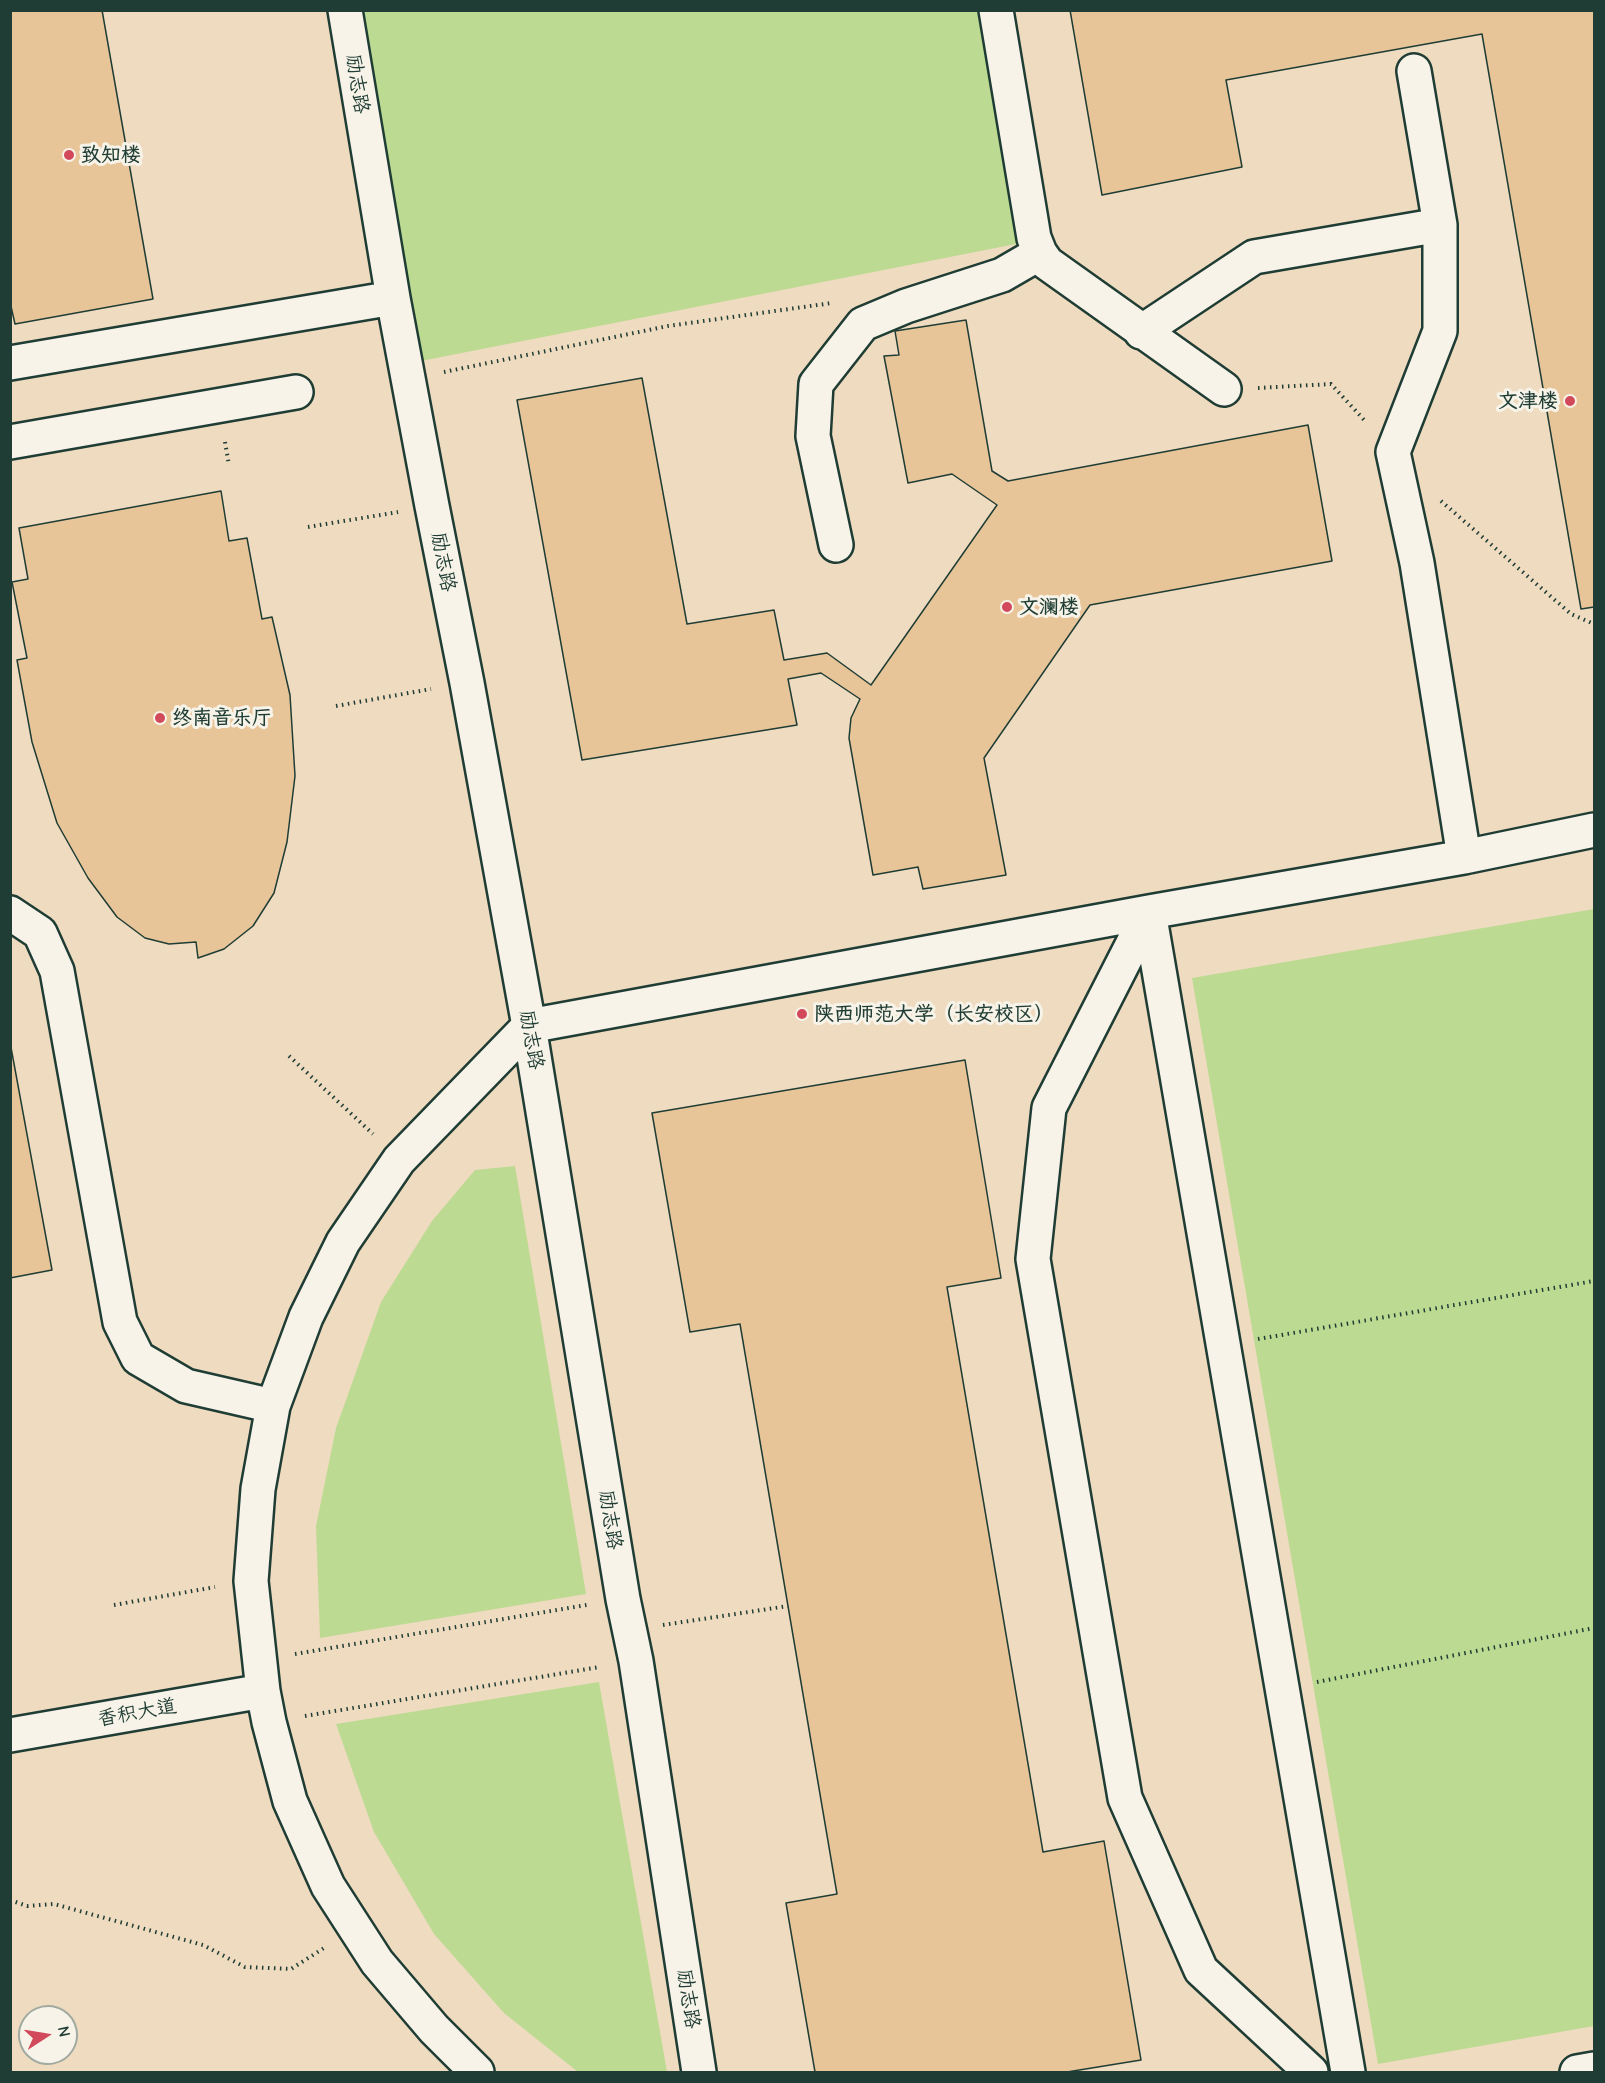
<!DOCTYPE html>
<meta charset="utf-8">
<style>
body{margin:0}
#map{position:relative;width:1605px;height:2083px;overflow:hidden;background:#f2e5d0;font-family:"Comic Neue",sans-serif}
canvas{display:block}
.frame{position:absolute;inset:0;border:12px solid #1f3d34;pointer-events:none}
.north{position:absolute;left:18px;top:2005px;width:60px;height:60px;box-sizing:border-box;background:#f7f3e8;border:2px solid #a1aaa0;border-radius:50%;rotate:78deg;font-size:16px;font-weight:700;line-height:24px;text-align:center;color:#1f3d34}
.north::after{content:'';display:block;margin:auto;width:21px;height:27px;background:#d1495b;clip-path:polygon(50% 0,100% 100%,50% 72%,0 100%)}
</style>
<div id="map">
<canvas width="1605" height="2083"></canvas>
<div class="frame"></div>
<div class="north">N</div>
</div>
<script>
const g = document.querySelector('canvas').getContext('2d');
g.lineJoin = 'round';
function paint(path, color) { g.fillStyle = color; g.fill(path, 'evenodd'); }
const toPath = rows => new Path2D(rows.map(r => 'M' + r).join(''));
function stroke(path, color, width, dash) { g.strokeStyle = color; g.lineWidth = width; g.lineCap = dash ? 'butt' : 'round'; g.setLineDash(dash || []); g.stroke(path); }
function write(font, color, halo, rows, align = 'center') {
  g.font = font + ' "Comic Neue","LXGW WenKai TC",sans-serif'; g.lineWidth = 6; g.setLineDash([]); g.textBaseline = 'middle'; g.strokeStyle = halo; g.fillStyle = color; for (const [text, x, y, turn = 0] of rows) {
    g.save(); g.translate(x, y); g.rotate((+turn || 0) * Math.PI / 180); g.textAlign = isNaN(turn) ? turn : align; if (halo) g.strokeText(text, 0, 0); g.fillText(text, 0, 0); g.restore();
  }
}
paint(toPath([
 [11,11,1594,11,1594,2072,11,2072],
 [30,2017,66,2017,66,2053,30,2053]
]), '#efdbc0');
paint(toPath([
 [358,11,982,11,1021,243,421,361],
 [1594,909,1594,2026,1378,2064,1192,978],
 [515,1166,586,1594,320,1638,316,1526,336,1428,381,1302,432,1221,475,1170],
 [599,1682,667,2072,578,2072,504,2013,434,1934,374,1832,336,1724]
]), '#bdda92');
const building = toPath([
 [10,10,102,10,153,299,15,324,10,302,10,10],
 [1070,10,1594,10,1594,607,1581,609,1482,34,1226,80,1242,167,1102,195,1070,10],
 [966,320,992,471,1008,481,1308,425,1332,561,1090,605,984,758,1006,875,923,889,918,867,873,875,849,738,851,718,860,699,821,673,788,679,797,725,582,760,517,400,642,378,687,624,774,610,784,660,827,653,871,685,997,505,952,474,908,483,884,356,899,355,895,331,966,320],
 [221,491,229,541,247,538,262,619,272,617,290,695,295,776,287,842,274,893,253,926,224,949,198,958,196,942,169,944,145,938,117,917,88,878,57,823,32,742,17,660,27,658,12,582,28,579,19,528,221,491],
 [10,1042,52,1270,10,1278,10,1042],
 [965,1060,1001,1278,947,1287,1043,1852,1104,1841,1141,2060,1067,2072,815,2072,786,1903,837,1894,740,1324,690,1332,652,1113,965,1060]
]);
paint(building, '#e8c599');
stroke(building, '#1f3d34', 1.5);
const minor = toPath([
 [345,10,393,298,432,506,467,683,529,1026,623,1599,636,1661,699,2072],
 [996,10,1034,238,1040,253,1047,263,1224,389],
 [1414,71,1440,225,1440,331,1393,452,1417,563,1464,857],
 [1141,332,1254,257,1440,225],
 [10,363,393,298],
 [10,442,296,392],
 [836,545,813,436,816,384,863,324,906,306,1002,275,1040,253],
 [1149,912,1049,1108,1033,1259,1125,1798,1201,1970,1311,2072],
 [1149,912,1348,2072],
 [10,913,40,933,57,971,120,1322,138,1358,186,1386,273,1406],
 [10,1735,263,1691],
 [477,2072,434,2029,377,1962,328,1886,290,1801,269,1722,263,1691,251,1581,258,1489,273,1406,306,1317,343,1242,399,1160,529,1026,1149,912,1464,857,1594,830],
 [1577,2072,1594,2069]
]);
stroke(minor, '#1f3d34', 38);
stroke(toPath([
 [444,372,668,326,832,303],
 [1258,388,1331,384,1366,422],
 [225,442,229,465],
 [1441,501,1571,614,1594,624],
 [308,527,398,512],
 [336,706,431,689],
 [289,1056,373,1134],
 [1258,1339,1594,1281],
 [114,1605,215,1587],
 [663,1625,788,1606],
 [295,1654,587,1605],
 [1317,1682,1594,1628],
 [305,1716,600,1667],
 [10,1900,27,1906,54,1904,203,1945,245,1967,291,1969,324,1948]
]), '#1f3d34', 4, [1.5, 4.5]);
stroke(minor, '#f7f3e8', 33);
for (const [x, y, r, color] of [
 [69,155,6,"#d1495b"],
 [1570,401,6,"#d1495b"],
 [1007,607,6,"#d1495b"],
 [160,718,6,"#d1495b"],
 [802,1014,6,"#d1495b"]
]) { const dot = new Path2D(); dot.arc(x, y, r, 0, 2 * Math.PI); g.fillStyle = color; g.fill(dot); stroke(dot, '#f7f3e8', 2); }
write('20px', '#1f3d34', '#f7f3e8', [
 ["励志路",357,84,81],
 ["励志路",443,562,79],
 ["励志路",531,1040,80],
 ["励志路",610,1520,81],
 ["香积大道",137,1713,-10],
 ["励志路",688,1999,81]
]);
write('bold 20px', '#1f3d34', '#f7f3e8', [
 ["致知楼",81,155],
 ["文津楼",1558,401,"right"],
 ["文澜楼",1019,607],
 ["终南音乐厅",172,718],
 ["陕西师范大学（长安校区）",814,1014]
], 'left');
</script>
